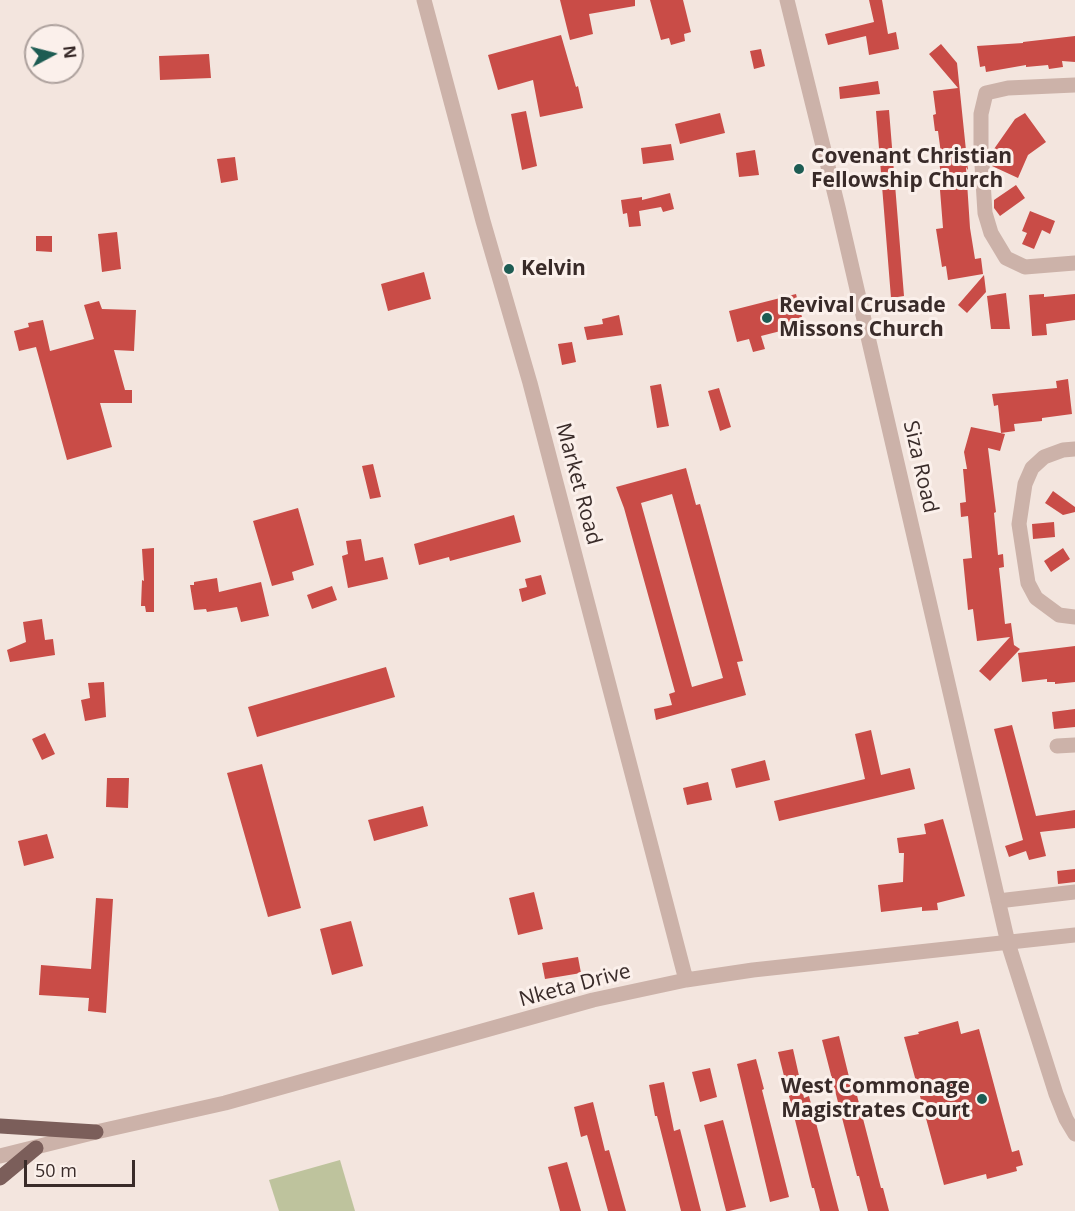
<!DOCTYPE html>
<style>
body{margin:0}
#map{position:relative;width:1075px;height:1211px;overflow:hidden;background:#f3e5de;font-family:"Open Sans",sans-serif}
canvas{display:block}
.north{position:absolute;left:24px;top:24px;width:60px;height:60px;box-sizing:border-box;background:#fbf0eb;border:2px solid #ada19d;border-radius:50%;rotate:83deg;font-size:16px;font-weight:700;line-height:24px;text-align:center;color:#392b29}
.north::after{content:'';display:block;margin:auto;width:21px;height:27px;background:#1d5c53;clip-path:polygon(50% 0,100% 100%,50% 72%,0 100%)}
.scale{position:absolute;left:24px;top:1160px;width:111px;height:27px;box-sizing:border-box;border:3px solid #392b29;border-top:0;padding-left:8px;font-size:18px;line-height:21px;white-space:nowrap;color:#392b29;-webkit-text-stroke:4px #fbf0eb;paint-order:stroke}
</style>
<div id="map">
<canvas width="1075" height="1211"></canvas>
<div class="north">N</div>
<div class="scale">50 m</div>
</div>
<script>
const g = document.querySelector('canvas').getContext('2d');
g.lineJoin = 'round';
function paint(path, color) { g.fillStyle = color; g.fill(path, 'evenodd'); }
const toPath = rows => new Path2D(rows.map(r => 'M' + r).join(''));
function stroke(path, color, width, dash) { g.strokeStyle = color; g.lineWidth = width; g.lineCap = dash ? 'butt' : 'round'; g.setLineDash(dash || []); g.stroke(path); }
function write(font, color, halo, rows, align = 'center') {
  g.font = font + ' "Open Sans",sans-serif'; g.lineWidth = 6; g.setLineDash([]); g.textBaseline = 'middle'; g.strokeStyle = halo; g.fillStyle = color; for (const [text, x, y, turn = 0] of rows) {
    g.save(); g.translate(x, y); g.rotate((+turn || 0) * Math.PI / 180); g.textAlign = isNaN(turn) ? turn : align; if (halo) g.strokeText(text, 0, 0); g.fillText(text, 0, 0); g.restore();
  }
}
paint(toPath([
 [340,1160,355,1211,279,1211,269,1180]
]), '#bec39d');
paint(toPath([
 [560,0,635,0,635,6,589,14,593,34,570,40],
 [650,0,683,0,691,32,684,34,685,41,671,45,669,38,661,40],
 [869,0,882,0,888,34,896,32,899,49,869,55,866,36,828,45,825,34,874,22],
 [561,35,576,87,578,86,583,108,540,117,533,80,498,90,488,55],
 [1075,36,1075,62,1062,61,1063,67,1049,69,1048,65,1026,67,1026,65,986,72,985,66,980,67,977,46,1023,43,1023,42],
 [941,44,957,63,968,170,966,167,970,228,975,259,981,258,983,274,948,280,946,266,942,267,936,229,943,228,940,190,943,190,939,161,942,161,938,131,935,131,933,115,936,114,933,91,958,88,929,54],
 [761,49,765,66,754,69,750,51],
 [209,54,211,78,160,80,159,56],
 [878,81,880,94,840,99,839,87],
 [889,110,904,296,891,298,876,111],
 [526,111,537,166,522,170,511,114],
 [720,113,725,133,680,144,675,124],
 [1025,113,1046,142,1028,155,1018,178,992,166,991,148,994,149,1015,119],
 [671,144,674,160,643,164,641,148],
 [755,150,759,175,739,177,736,153],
 [235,157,238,180,221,183,217,159],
 [1016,185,1025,198,1000,216,994,208,994,200],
 [670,193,674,209,663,212,661,207,639,211,641,226,629,227,627,213,623,214,621,200,642,197,642,200],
 [1030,211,1055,221,1050,234,1042,230,1034,249,1022,244,1027,233,1022,231],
 [117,232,121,269,102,272,98,234],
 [36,236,52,236,52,252,36,251],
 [424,272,431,299,388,311,381,284],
 [984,275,986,292,967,313,958,305],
 [1006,293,1010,329,991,329,987,296],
 [796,294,804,325,761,336,765,349,753,352,749,339,737,342,729,311],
 [1044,294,1044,297,1075,294,1075,320,1046,324,1047,335,1032,336,1029,295],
 [99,301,102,309,136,310,134,351,114,350,125,390,132,390,132,403,100,403,112,447,67,460,36,347,19,351,14,331,29,327,28,323,43,320,50,351,94,339,84,305],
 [619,315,623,335,587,340,584,327,603,324,602,319],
 [572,342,576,362,562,365,558,344],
 [1068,379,1072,414,1042,418,1042,421,1014,424,1015,431,1001,433,998,405,994,406,992,394,1057,388,1056,381],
 [661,384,669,426,657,428,650,386],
 [719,388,731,427,720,431,708,391],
 [971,427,1005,434,1000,451,988,448,996,512,994,513,998,555,1003,554,1004,567,999,568,1005,624,1011,623,1014,645,1020,649,990,681,979,671,1010,637,977,641,973,609,968,610,963,559,972,558,968,516,961,517,960,503,966,502,963,469,967,469,964,452],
 [373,464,381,497,370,499,362,466],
 [686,468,696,505,700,504,743,661,737,662,746,695,656,720,654,709,672,705,669,694,675,692,624,508,616,487],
 [672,494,723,678,692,687,641,503],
 [1053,491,1075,507,1075,512,1063,515,1045,503],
 [298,508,314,565,292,572,294,580,272,586,253,521],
 [514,515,521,542,450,561,449,557,419,565,414,544],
 [1054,522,1055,537,1033,539,1032,524],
 [361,539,365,561,383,557,388,579,348,588,342,556,348,554,346,541],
 [154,548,154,612,146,612,145,606,141,606,142,580,144,581,142,549],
 [1063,548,1070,559,1051,572,1044,561],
 [541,575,546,594,522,602,519,589,527,587,525,579],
 [217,578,219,592,261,582,269,616,241,622,237,607,207,612,206,609,194,610,190,585,194,585,194,582],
 [332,586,337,600,312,609,307,595],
 [42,619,45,640,53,639,55,655,10,662,7,650,26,642,23,622],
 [1075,646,1075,682,1055,684,1055,682,1047,682,1047,679,1022,682,1018,653],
 [386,667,395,697,257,737,248,707],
 [104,682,106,717,85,721,81,700,90,698,88,683],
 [1075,709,1075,727,1054,729,1052,712],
 [1012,725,1036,816,1075,810,1075,828,1040,832,1046,856,1029,860,1026,851,1009,857,1005,846,1023,840,994,729],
 [871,730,881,775,910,768,915,789,779,821,774,801,865,779,855,734],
 [45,733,55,754,42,760,32,739],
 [765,760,770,780,736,788,731,769],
 [262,764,301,908,268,917,227,773],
 [107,778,129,778,128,808,106,807],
 [708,782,712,800,687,805,683,788],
 [423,806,428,826,374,841,368,820],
 [943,819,965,896,937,903,938,910,922,911,922,907,881,912,878,885,903,882,904,853,899,853,897,838,926,834,924,824],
 [47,834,54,858,24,866,18,841],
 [1075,869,1075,882,1058,884,1057,871],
 [534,892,543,929,518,935,509,898],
 [96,898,113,899,106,1013,88,1011,89,998,39,995,41,965,91,969],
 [351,921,363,966,332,975,320,929],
 [578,957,581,973,545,979,542,963],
 [958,1021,961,1034,979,1029,1012,1152,1019,1150,1023,1165,1016,1167,1017,1171,987,1179,986,1174,944,1185,904,1037,919,1034,918,1032],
 [839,1036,851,1085,854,1084,881,1188,883,1188,889,1211,868,1211,859,1176,857,1176,822,1040],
 [793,1049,804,1098,809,1096,839,1211,820,1211,814,1188,812,1188,778,1052],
 [756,1059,764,1089,762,1090,789,1197,770,1202,737,1064],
 [710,1068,717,1097,700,1102,692,1072],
 [664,1082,674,1131,680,1129,701,1211,681,1211,657,1116,655,1116,649,1085],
 [593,1102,605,1151,609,1150,626,1211,608,1211,587,1135,581,1137,574,1107],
 [723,1120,746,1207,729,1211,726,1211,704,1125],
 [567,1162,581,1211,560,1211,548,1167]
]), '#c94c47');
stroke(toPath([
 [424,0,483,221,530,383,686,980],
 [787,0,838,207,1008,943,1056,1094,1066,1119,1075,1134],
 [1075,85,1008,88,986,93,981,114,981,149,985,213,991,233,1006,258,1025,267,1075,263],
 [1075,449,1063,450,1044,457,1032,468,1025,484,1019,524,1028,583,1036,598,1059,615,1075,617],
 [1057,746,1075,745],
 [998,901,1075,892],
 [0,1156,96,1132,225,1103,593,1000,686,980,753,970,1075,935]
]), '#ccb2a9', 15);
stroke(toPath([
 [0,1126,96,1132],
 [0,1178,36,1148]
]), '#7b5e5a', 15);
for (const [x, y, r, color] of [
 [799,169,6,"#1d5c53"],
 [509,269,6,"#1d5c53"],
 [767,318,6,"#1d5c53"],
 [982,1099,6,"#1d5c53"]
]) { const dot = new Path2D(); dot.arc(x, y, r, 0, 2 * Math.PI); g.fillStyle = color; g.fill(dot); stroke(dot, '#fbf0eb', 2); }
write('bold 21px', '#392b29', '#fbf0eb', [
 ["Covenant Christian",811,157],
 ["Fellowship Church",811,181],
 ["Kelvin",521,269],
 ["Revival Crusade",779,306],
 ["Missons Church",779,330],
 ["West Commonage",970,1087,"right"],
 ["Magistrates Court",970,1111,"right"]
], 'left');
write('21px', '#392b29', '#fbf0eb', [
 ["Siza Road",920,467,77],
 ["Market Road",578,484,75],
 ["Nketa Drive",575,986,-15]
]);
</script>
